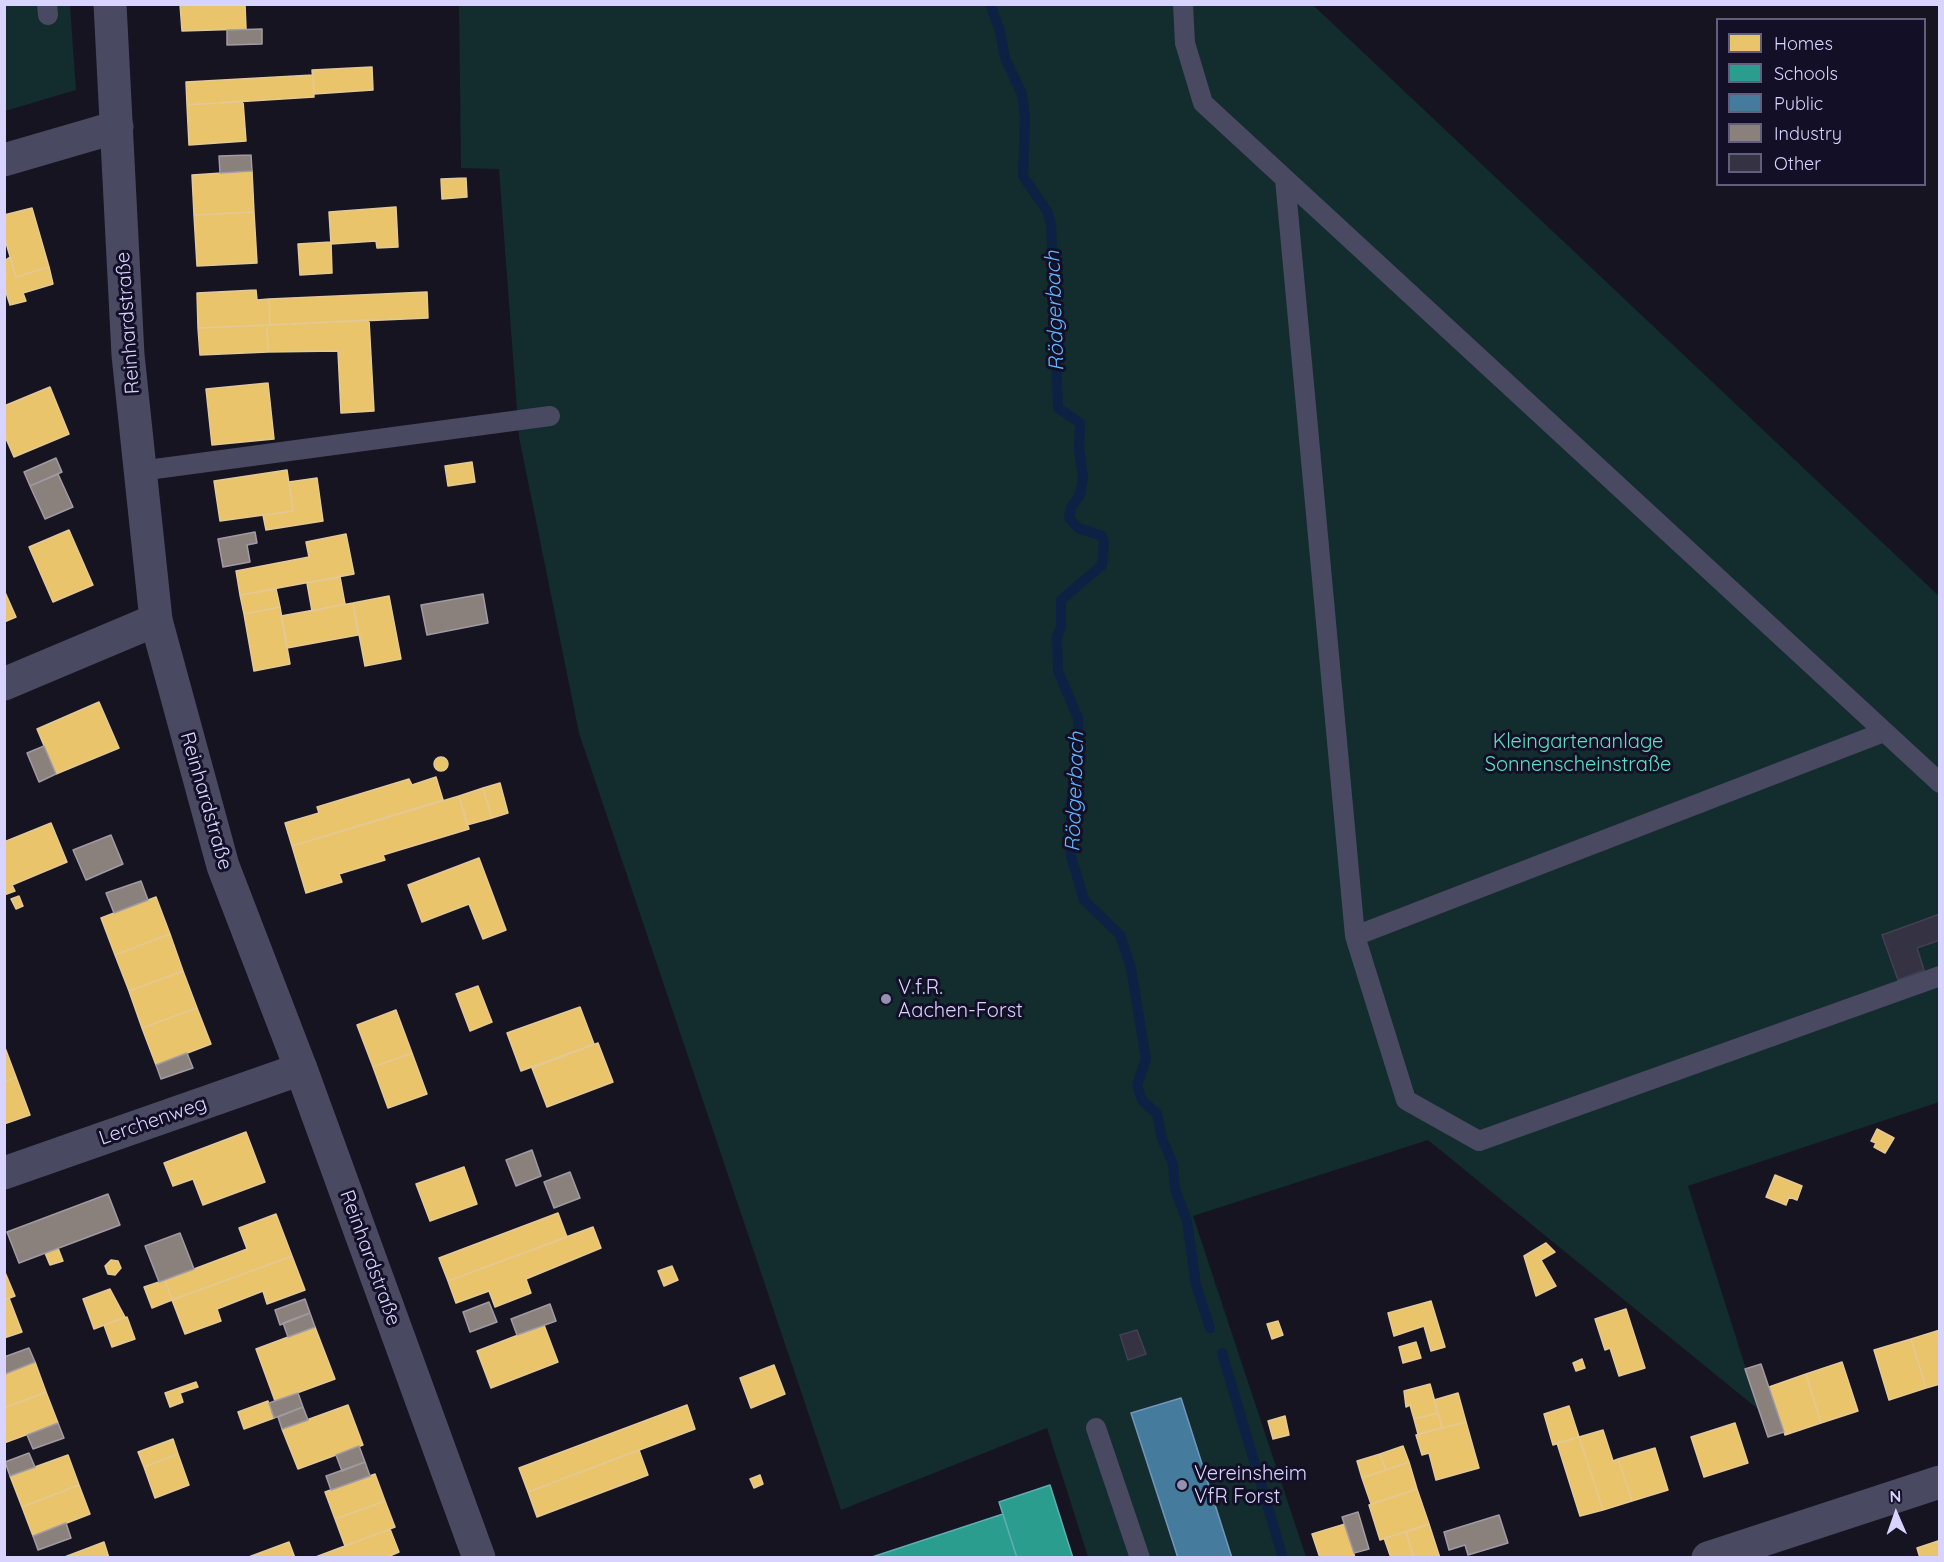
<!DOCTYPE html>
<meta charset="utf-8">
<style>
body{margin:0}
#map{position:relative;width:1944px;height:1562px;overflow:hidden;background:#161421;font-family:Quicksand,sans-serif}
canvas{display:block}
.frame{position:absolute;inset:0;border:6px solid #d9d4ff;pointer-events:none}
.legend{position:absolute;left:1716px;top:18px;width:210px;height:168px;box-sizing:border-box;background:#130f26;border:2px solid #625e7d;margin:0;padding:8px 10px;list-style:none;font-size:18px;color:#d9d4ff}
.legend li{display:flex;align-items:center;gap:12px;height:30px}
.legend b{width:30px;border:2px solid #625e7d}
.north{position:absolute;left:1866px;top:1484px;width:60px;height:60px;-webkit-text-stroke:4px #130f26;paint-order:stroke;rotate:358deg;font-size:16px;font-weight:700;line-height:24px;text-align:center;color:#d9d4ff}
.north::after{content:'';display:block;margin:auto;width:21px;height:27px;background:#d9d4ff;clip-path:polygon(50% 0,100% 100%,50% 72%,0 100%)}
</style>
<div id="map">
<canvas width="1944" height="1562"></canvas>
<div class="frame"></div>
<ul class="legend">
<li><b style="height:16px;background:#e9c46a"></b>Homes</li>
<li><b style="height:16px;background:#2a9d8f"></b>Schools</li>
<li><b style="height:16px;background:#457b9d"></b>Public</li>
<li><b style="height:16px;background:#8a817c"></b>Industry</li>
<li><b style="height:16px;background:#343243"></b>Other</li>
</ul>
<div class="north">N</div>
</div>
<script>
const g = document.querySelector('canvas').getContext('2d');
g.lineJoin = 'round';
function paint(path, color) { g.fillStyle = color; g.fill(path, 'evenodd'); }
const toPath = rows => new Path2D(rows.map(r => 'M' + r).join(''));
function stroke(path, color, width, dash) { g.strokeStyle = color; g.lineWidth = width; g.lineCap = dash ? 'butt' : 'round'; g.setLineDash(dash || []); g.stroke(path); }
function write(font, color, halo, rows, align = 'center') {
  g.font = font + ' Quicksand,sans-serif'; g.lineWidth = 6; g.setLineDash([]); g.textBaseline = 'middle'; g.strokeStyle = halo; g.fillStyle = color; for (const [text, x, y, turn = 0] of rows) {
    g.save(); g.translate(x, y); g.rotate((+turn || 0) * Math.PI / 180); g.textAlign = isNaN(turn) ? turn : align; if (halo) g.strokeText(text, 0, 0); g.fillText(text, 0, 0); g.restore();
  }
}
paint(toPath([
 [5,5,70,5,76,90,5,111],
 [459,5,1313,5,1939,596,1939,1102,1688,1186,1759,1410,1428,1140,1193,1216,1306,1557,1088,1557,1047,1428,841,1510,579,733,519,437,499,169,461,168]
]), '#132c2d');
const homes = toPath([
 [180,4,245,4,246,29,182,31,180,4],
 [372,67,373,90,314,94,312,70,372,67],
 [313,75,314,97,187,105,186,82,313,75],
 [243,101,246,141,189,145,187,105,243,101],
 [252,171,254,212,194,215,192,175,252,171],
 [466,178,467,197,442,199,441,179,466,178],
 [396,207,398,247,377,248,376,241,331,244,329,212,396,207],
 [32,208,49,267,16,277,4,236,4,215,32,208],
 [254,212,257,263,197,266,194,215,254,212],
 [331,242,332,273,300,275,298,244,331,242],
 [10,257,16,277,49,267,53,284,23,293,26,301,10,305,4,286,4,261,10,257],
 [256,290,257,300,269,299,270,325,198,328,197,293,256,290],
 [427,292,428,318,270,325,269,299,427,292],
 [369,320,374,411,341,413,338,351,268,352,267,325,369,320],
 [267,325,268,352,200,355,198,328,267,325],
 [268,383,274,439,212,445,206,389,268,383],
 [50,387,69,434,14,457,4,434,4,406,50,387],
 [472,462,475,482,448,486,445,466,472,462],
 [287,470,293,511,220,521,214,481,287,470],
 [317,478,323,521,266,530,263,515,293,511,289,482,317,478],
 [69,530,93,585,53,602,29,547,69,530],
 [346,534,354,574,240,595,236,571,309,557,306,542,346,534],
 [340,577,345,604,312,611,307,583,340,577],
 [276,589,280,607,244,614,240,595,276,589],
 [4,590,16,617,4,622,4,590],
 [389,596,401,659,365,666,353,603,389,596],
 [353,603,358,635,287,648,281,616,353,603],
 [280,607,290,664,254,671,244,614,280,607],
 [99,702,119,748,56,774,37,729,99,702],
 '434 764a7 7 0 1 1 14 0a7 7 0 1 1-14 0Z',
 [436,777,443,800,292,846,285,823,319,813,317,807,409,779,412,785,436,777],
 [500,783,508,813,492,818,483,788,500,783],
 [483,788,492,818,467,825,459,796,483,788],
 [459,796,469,829,383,855,385,860,339,874,342,882,306,893,292,846,459,796],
 [51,823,67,862,12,885,15,891,4,895,4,842,51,823],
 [479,858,506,930,483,939,469,904,422,922,408,885,479,858],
 [19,896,23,906,16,909,11,899,19,896],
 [156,897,170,934,115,955,101,918,156,897],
 [170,934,183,971,129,991,115,955,170,934],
 [183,971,197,1008,142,1028,129,991,183,971],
 [478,986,492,1022,470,1031,456,994,478,986],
 [580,1007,594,1044,521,1071,507,1033,580,1007],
 [197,1008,211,1044,156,1065,142,1028,197,1008],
 [396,1010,412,1053,373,1067,357,1025,396,1010],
 [598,1043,613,1082,547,1107,532,1068,598,1043],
 [4,1045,16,1077,4,1082,4,1045],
 [412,1053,427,1094,388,1108,373,1067,412,1053],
 [16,1077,30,1115,4,1124,4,1082,16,1077],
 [1877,1129,1894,1138,1885,1153,1874,1147,1876,1143,1871,1141,1877,1129],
 [246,1132,265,1182,203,1205,193,1179,173,1186,164,1163,246,1132],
 [464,1167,477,1204,430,1221,416,1184,464,1167],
 [1775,1175,1802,1186,1797,1200,1789,1197,1786,1205,1766,1197,1775,1175],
 [558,1213,567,1237,448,1281,439,1258,558,1213],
 [276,1214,292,1256,172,1300,165,1280,247,1249,239,1228,276,1214],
 [593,1227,601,1248,526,1279,531,1293,495,1307,489,1291,456,1303,448,1281,593,1227],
 [1546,1243,1555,1252,1541,1260,1556,1286,1536,1296,1524,1256,1546,1243],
 [58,1248,63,1261,50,1265,45,1253,58,1248],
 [292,1256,305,1290,267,1304,263,1291,217,1309,221,1321,185,1334,172,1300,292,1256],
 [111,1260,118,1261,121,1268,115,1275,108,1274,105,1266,111,1260],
 [672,1266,678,1280,664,1286,658,1271,672,1266],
 [4,1270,15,1296,4,1300,4,1270],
 [165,1280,172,1300,152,1308,144,1287,165,1280],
 [110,1289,125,1317,94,1329,83,1299,110,1289],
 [9,1298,22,1332,4,1338,4,1300,9,1298],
 [1431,1301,1445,1347,1431,1351,1424,1326,1394,1336,1388,1313,1431,1301],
 [1626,1309,1645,1368,1619,1376,1610,1348,1605,1350,1595,1319,1626,1309],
 [127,1317,135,1339,112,1347,104,1325,127,1317],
 [1278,1321,1283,1335,1272,1339,1267,1324,1278,1321],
 [544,1325,558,1362,491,1388,477,1351,544,1325],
 [315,1327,335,1379,275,1401,256,1349,315,1327],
 [1940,1330,1940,1384,1926,1388,1911,1339,1940,1330],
 [1911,1339,1926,1388,1889,1400,1874,1350,1911,1339],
 [1416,1342,1421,1358,1403,1363,1399,1347,1416,1342],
 [1582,1359,1585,1368,1576,1371,1573,1363,1582,1359],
 [35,1362,46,1392,4,1408,4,1374,35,1362],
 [1842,1362,1858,1411,1821,1423,1806,1374,1842,1362],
 [774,1365,785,1394,751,1408,740,1378,774,1365],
 [1806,1374,1821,1423,1785,1435,1769,1387,1806,1374],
 [196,1382,198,1387,180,1393,183,1402,170,1407,165,1393,196,1382],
 [1430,1384,1438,1413,1414,1419,1410,1405,1406,1407,1404,1391,1430,1384],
 [46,1392,58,1423,4,1443,4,1408,46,1392],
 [1458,1393,1466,1422,1442,1428,1434,1400,1458,1393],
 [268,1401,274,1418,244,1429,238,1412,268,1401],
 [348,1405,363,1445,298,1469,282,1429,348,1405],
 [687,1405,695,1429,528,1492,519,1468,687,1405],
 [1569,1406,1579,1437,1553,1445,1544,1414,1569,1406],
 [1438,1413,1442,1428,1418,1434,1414,1419,1438,1413],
 [1285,1416,1289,1435,1273,1439,1268,1421,1285,1416],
 [1466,1422,1479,1468,1436,1480,1429,1453,1422,1455,1416,1435,1466,1422],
 [1735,1423,1748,1463,1704,1477,1691,1437,1735,1423],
 [1603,1430,1613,1461,1618,1459,1632,1501,1603,1510,1579,1437,1603,1430],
 [1579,1437,1603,1510,1580,1516,1557,1443,1579,1437],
 [173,1439,178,1454,144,1467,138,1452,173,1439],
 [1403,1446,1409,1462,1386,1470,1380,1454,1403,1446],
 [1655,1448,1668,1490,1632,1501,1618,1459,1655,1448],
 [639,1450,648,1475,537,1517,528,1492,639,1450],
 [178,1454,189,1485,155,1498,144,1467,178,1454],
 [1380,1454,1386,1470,1362,1478,1357,1461,1380,1454],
 [68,1455,79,1485,22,1507,10,1476,68,1455],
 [1409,1462,1417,1489,1371,1504,1362,1478,1409,1462],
 [375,1474,385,1501,335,1519,325,1492,375,1474],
 [760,1475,763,1484,754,1488,750,1479,760,1475],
 [79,1485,90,1514,33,1536,22,1507,79,1485],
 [1417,1489,1429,1524,1380,1540,1369,1505,1417,1489],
 [385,1501,395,1527,345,1546,335,1519,385,1501],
 [1345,1524,1355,1558,1320,1558,1312,1534,1345,1524],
 [1429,1524,1440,1558,1414,1558,1406,1532,1429,1524],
 [390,1529,399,1552,385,1558,313,1558,390,1529],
 [1406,1532,1414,1558,1391,1558,1384,1538,1406,1532],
 [1938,1541,1940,1558,1920,1558,1917,1548,1938,1541],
 [104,1542,109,1558,62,1558,104,1542],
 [289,1542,295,1558,246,1558,289,1542]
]);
paint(homes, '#e9c46a');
stroke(homes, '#e4c997', 1.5);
const schools = toPath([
 [1050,1485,1073,1558,1017,1558,999,1502,1050,1485],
 [1003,1514,1017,1558,869,1558,1003,1514]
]);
paint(schools, '#2a9d8f');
stroke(schools, '#5eaeb1', 1.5);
const public = toPath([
 [1181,1398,1232,1558,1178,1558,1131,1413,1181,1398]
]);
paint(public, '#457b9d');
stroke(public, '#7196ba', 1.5);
const industry = toPath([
 [262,29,262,44,227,45,227,30,262,29],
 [251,155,252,171,220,173,219,156,251,155],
 [56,458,62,472,30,486,24,472,56,458],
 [58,474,73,507,45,519,30,486,58,474],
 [255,532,257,543,247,545,250,562,223,567,218,539,255,532],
 [483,594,488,623,427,635,421,605,483,594],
 [44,746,56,774,39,782,27,753,44,746],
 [111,835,123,864,86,880,73,850,111,835],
 [141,881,148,900,114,913,106,893,141,881],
 [187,1053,193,1068,161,1079,156,1065,187,1053],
 [532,1150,541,1176,516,1186,506,1160,532,1150],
 [570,1172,580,1198,554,1208,544,1182,570,1172],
 [108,1194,120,1225,19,1263,7,1232,108,1194],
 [180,1233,194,1269,159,1282,145,1246,180,1233],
 [305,1299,310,1313,280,1325,275,1310,305,1299],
 [489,1302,497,1322,470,1332,463,1312,489,1302],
 [550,1304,556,1321,517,1335,511,1319,550,1304],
 [310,1313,315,1327,288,1337,283,1323,310,1313],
 [29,1348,35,1362,5,1374,4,1357,29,1348],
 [1761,1364,1784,1432,1768,1437,1745,1369,1761,1364],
 [298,1393,303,1407,274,1418,269,1403,298,1393],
 [303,1407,308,1420,282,1429,278,1417,303,1407],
 [58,1423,64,1438,33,1449,27,1435,58,1423],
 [359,1446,365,1462,342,1471,336,1455,359,1446],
 [29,1453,35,1467,10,1476,5,1462,29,1453],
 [365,1462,370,1476,331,1490,326,1476,365,1462],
 [1358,1512,1369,1549,1354,1553,1342,1517,1358,1512],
 [1499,1515,1508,1543,1468,1555,1465,1545,1449,1550,1444,1532,1499,1515],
 [66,1523,71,1538,38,1550,33,1536,66,1523]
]);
paint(industry, '#8a817c');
stroke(industry, '#a29aa3', 1.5);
stroke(toPath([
 [990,4,1000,31,1005,58,1022,94,1025,117,1023,176,1047,211,1051,223,1058,408,1080,423,1079,449,1083,477,1080,495,1071,507,1069,518,1078,528,1102,536,1104,542,1102,565,1061,600,1061,627,1057,636,1058,671,1078,718,1079,747,1070,808,1071,856,1084,900,1120,935,1131,968,1146,1059,1137,1085,1142,1100,1157,1114,1162,1139,1173,1164,1175,1189,1187,1221,1196,1285,1210,1328],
 [1222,1353,1283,1558]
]), '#0d2144', 10);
const building = toPath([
 [1940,914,1940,940,1917,948,1924,970,1898,980,1882,935,1940,914],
 [1137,1330,1146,1354,1128,1360,1120,1335,1137,1330]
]);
paint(building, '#343243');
stroke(building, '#433f54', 1.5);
stroke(toPath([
 [47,4,48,15],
 [1183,4,1185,43,1203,103,1940,783],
 [1285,179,1355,936,1406,1100,1479,1141,1940,976],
 [140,471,550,416],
 [1355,936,1884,732],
 [1096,1428,1140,1558]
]), '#4a4962', 20);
stroke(toPath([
 [4,160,117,127],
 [4,684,156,620],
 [4,1173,301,1069],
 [1708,1558,1940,1482]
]), '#4a4962', 33);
stroke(toPath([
 [110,4,128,355,156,620,223,866,301,1069,479,1558]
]), '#4a4962', 33);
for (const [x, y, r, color] of [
 [886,999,6,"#9591b1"],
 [1182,1485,6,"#9591b1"]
]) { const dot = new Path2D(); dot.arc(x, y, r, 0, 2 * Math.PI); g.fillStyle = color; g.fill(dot); stroke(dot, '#130f26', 2); }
write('20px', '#d9d4ff', '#130f26', [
 ["Reinhardstraße",128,323,-94],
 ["Reinhardstraße",206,801,74],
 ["Lerchenweg",153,1121,-19],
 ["Reinhardstraße",370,1258,70]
]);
write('20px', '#5fe0c0', '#130f26', [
 ["Kleingartenanlage",1578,742],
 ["Sonnenscheinstraße",1578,765]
]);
write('20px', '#d9d4ff', '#130f26', [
 ["V.f.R.",898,988],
 ["Aachen-Forst",898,1011],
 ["Vereinsheim",1194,1474],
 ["VfR Forst",1194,1497]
], 'left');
write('italic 21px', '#62b6ff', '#130f26', [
 ["Rödgerbach",1055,311,-92],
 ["Rödgerbach",1075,792,-88]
]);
</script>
